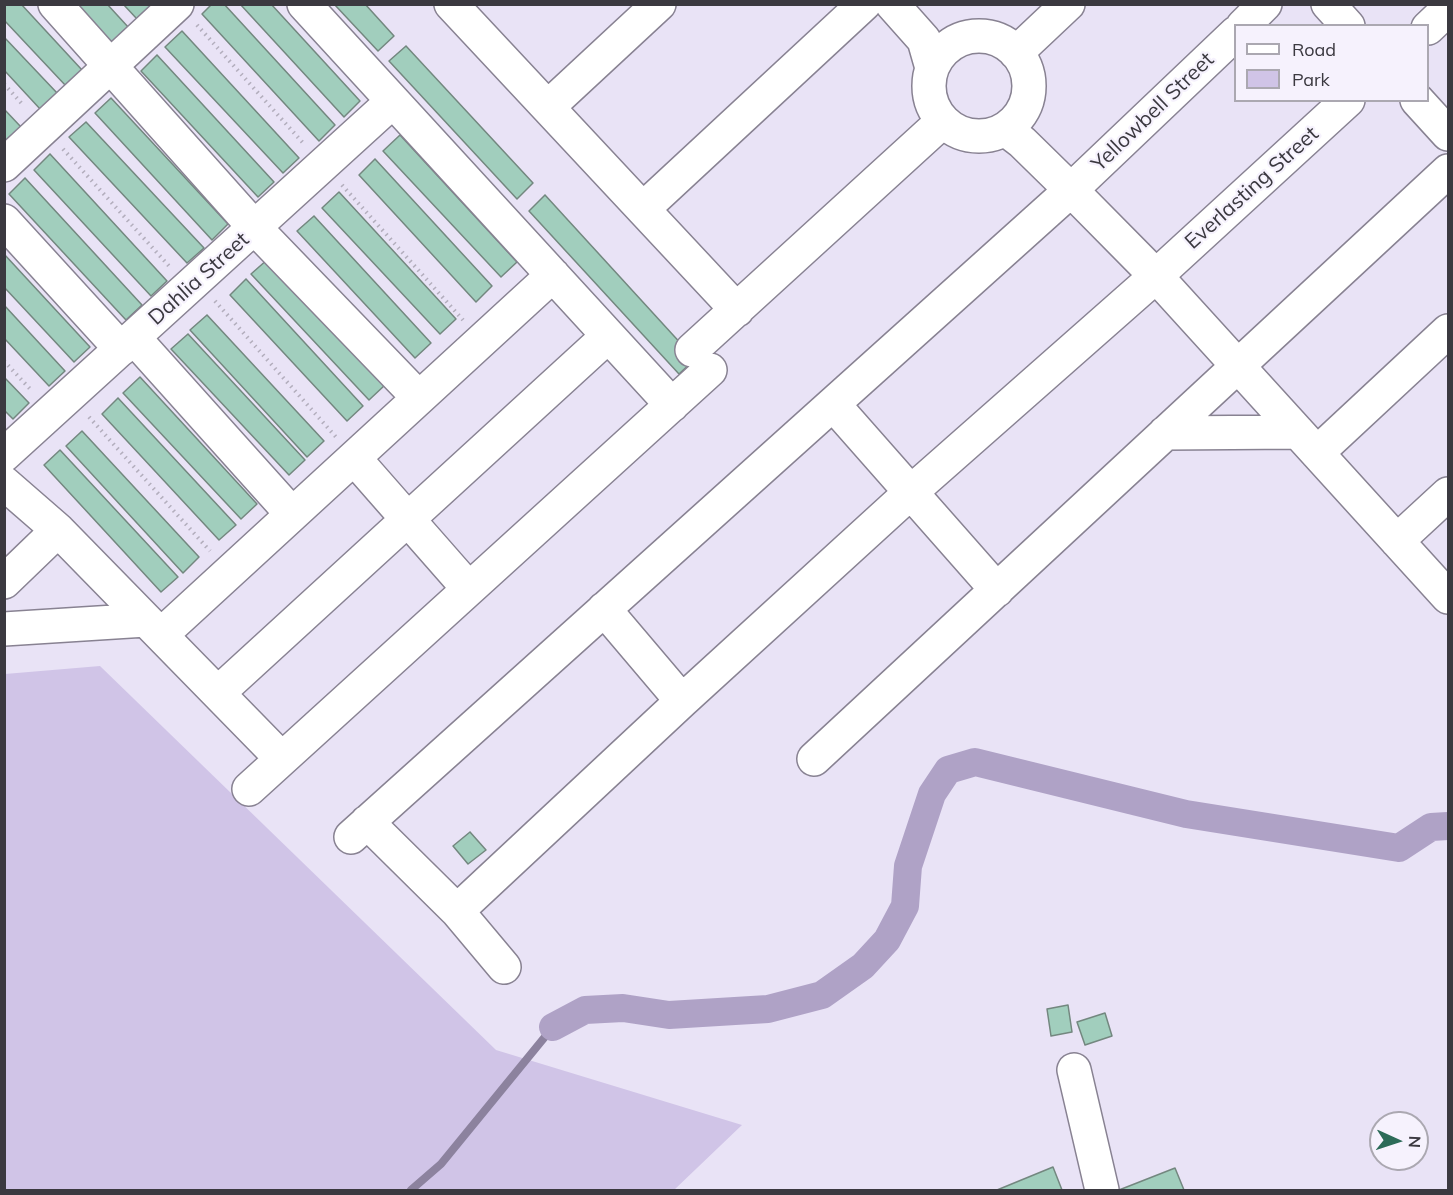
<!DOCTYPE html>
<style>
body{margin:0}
#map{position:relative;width:1453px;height:1195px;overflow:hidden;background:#e9e3f6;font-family:Mulish,sans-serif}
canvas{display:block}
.frame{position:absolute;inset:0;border:6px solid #3b3940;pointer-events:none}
.legend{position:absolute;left:1234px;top:24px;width:195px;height:78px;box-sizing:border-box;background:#f6f2fd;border:2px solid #aba8b1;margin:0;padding:8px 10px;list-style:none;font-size:18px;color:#3b3940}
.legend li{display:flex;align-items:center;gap:12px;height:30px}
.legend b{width:30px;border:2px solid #aba8b1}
.north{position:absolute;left:1369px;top:1111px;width:60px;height:60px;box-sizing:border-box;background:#f6f2fd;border:2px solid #aba8b1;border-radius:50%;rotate:93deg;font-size:16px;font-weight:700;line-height:24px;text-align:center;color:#3b3940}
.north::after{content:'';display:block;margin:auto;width:21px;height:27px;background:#2c6b58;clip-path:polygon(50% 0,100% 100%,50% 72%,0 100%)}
</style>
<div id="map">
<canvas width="1453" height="1195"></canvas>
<div class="frame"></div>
<ul class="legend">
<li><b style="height:8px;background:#fff"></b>Road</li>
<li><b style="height:16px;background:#d0c4e7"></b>Park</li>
</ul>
<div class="north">N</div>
</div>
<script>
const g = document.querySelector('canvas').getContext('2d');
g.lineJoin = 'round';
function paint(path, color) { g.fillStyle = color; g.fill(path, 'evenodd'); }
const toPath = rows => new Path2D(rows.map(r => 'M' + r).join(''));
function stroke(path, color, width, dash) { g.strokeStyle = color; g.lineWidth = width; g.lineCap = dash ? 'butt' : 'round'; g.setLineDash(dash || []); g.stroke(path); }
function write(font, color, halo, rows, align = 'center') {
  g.font = font + ' Mulish,sans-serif'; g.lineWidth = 4.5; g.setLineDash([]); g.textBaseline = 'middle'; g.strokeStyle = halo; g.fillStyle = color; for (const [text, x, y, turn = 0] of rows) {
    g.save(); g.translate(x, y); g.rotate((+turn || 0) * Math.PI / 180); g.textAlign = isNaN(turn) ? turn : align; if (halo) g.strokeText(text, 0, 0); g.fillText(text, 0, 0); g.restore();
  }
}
paint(toPath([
 [100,666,496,1050,742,1125,674,1190,5,1190,5,674]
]), '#d0c4e7');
stroke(toPath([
 [411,1190,441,1164,553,1027]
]), '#8c829e', 8);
stroke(toPath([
 [553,1027,585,1010,623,1008,669,1015,768,1009,822,995,863,966,887,940,905,906,908,866,932,794,948,770,975,762,1186,814,1399,848,1431,827,1448,826]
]), '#afa2c6', 28);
const building = toPath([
 [4,4,21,4,82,70,66,86,4,20,4,4],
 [76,4,107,4,129,28,112,43,76,4],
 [123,4,153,4,137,19,123,4],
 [212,4,224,4,335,125,319,141,202,14,212,4],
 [240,4,271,4,360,101,344,117,240,4],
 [334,4,365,4,394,36,378,51,334,4],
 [182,31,299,158,283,173,165,47,182,31],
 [4,37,58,94,41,110,4,70,4,37],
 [406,46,533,183,517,199,389,61,406,46],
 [157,55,274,182,258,197,141,71,157,55],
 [111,98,228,224,212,240,95,113,111,98],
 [4,109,21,127,4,142,4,109],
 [86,122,204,248,187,263,69,137,86,122],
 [400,135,517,262,501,277,383,151,400,135],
 [50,154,167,281,151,296,34,170,50,154],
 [375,159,492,286,476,302,359,175,375,159],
 [25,178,142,305,126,320,9,194,25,178],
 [339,192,456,319,440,334,322,208,339,192],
 [545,195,695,359,679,374,529,211,545,195],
 [314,216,431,343,415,358,297,231,314,216],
 [4,254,90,347,74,362,4,287,4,254],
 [268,259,385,385,369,400,251,274,268,259],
 [246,279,363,406,347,421,230,295,246,279],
 [4,305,65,371,49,386,4,338,4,305],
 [207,315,324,441,307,457,190,330,207,315],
 [188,334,305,460,289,475,171,349,188,334],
 [4,377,29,403,13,419,4,410,4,377],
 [140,377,257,504,241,519,123,393,140,377],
 [118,398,236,525,219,540,102,414,118,398],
 [82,431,199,557,183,573,66,446,82,431],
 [60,450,178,577,161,592,44,465,60,450],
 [470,832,486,850,468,864,453,846,470,832],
 [1068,1005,1072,1032,1051,1036,1047,1009,1068,1005],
 [1105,1013,1112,1036,1085,1045,1077,1022,1105,1013],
 [1053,1167,1062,1190,997,1190,1053,1167],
 [1175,1168,1184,1190,1119,1190,1175,1168]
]);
paint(building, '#a1cebd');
stroke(building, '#73877f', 1.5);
const minor = toPath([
 [55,4,255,228,419,398],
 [304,4,672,405],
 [451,4,737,310],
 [892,4,924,40,932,68],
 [1328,4,1348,26],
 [1243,26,1265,4],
 [1428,28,1448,9],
 '929 86a50 50 0 1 1 100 0a50 50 0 1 1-100 0Z',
 [1016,53,1068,4],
 [1417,100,1448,134],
 [548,107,659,4],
 [1005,129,1022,142,1071,190,1156,276,1448,597],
 [4,165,177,4],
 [643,209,864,4],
 [4,221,121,349],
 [134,338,292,514],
 [692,350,943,121],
 [833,404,997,590],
 [1165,433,1298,432],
 [1317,453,1448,331],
 [4,455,393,101],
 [354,458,469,589],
 [4,483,58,530,282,759],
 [1397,541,1448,494],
 [4,582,58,530],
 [604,609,682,701],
 [4,629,146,620],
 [161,635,553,275],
 [218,693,608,336],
 [814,759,1448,171],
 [249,789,710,370],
 [367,822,457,911,504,967],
 [351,837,1071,190,1236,33],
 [457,911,682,701,911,492,1156,276,1348,100],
 [1074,1070,1102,1190]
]);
stroke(minor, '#888292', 36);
stroke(toPath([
 [197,25,304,144],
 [4,84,24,106],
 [63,149,169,266],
 [342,185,463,320],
 [215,301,336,437],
 [4,361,32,391],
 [89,417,210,551]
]), '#b3aebd', 4, [1.5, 4.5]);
stroke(minor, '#fff', 33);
write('21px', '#3b3940', '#f6f2fd', [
 ["Yellowbell Street",1153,112,-44],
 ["Everlasting Street",1252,188,-42],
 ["Dahlia Street",199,279,-42]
]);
</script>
